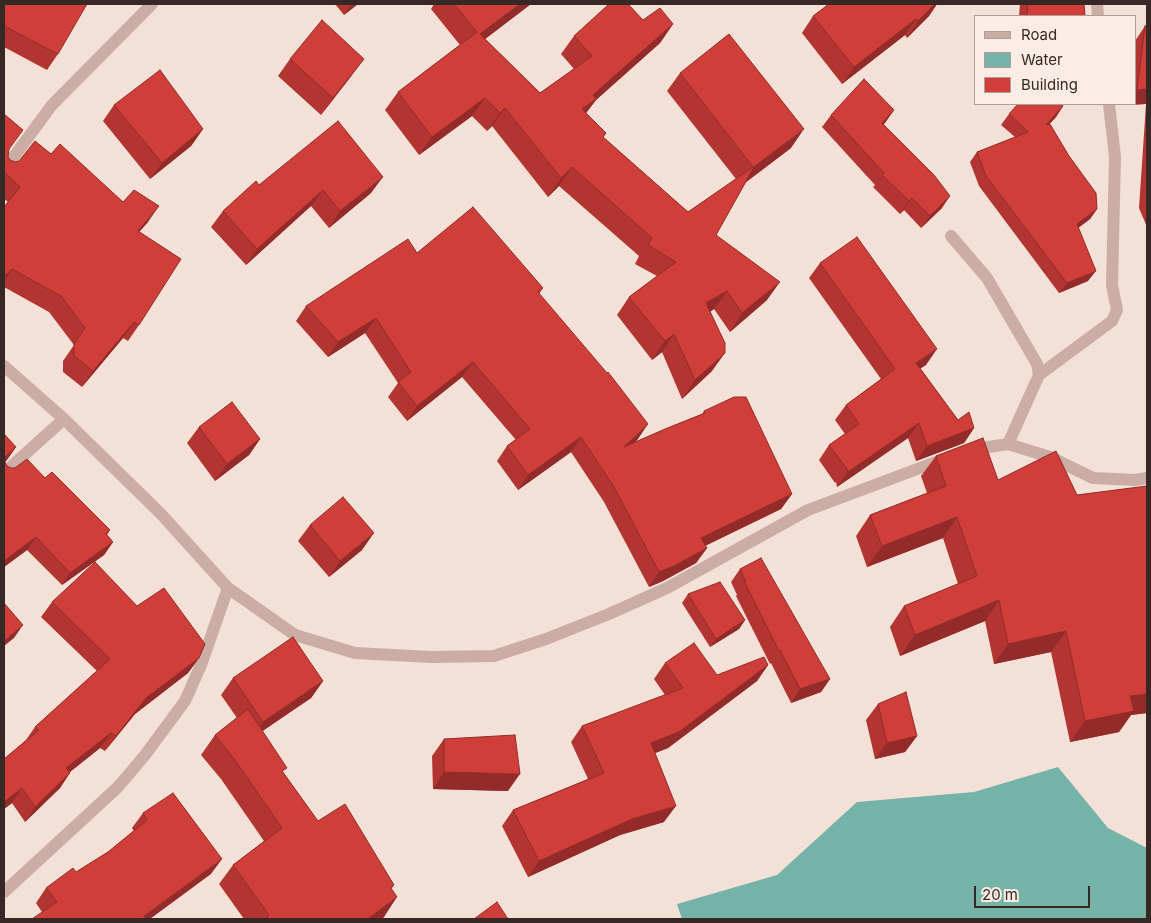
<!DOCTYPE html>
<style>
body{margin:0}
#map{position:relative;width:1151px;height:923px;overflow:hidden;background:#f3e1d8;font-family:Inter,sans-serif}
canvas{display:block}
.frame{position:absolute;inset:0;border:5px solid #372826;pointer-events:none}
.legend{position:absolute;left:974px;top:15px;width:162px;height:90px;box-sizing:border-box;background:#fbece5;border:1px solid #ad9e99;margin:0;padding:6px 9px;list-style:none;font-size:15px;color:#372826}
.legend li{display:flex;align-items:center;gap:10px;height:25px}
.legend b{width:25px;border:1px solid #ad9e99}
.scale{position:absolute;left:974px;top:886px;width:116px;height:22px;box-sizing:border-box;border:2px solid #372826;border-top:0;padding-left:6px;font-size:15px;line-height:18px;white-space:nowrap;color:#372826;-webkit-text-stroke:4px #fbece5;paint-order:stroke}
</style>
<div id="map">
<canvas width="1151" height="923"></canvas>
<div class="frame"></div>
<ul class="legend">
<li><b style="height:6px;background:#ccada3"></b>Road</li>
<li><b style="height:14px;background:#75b3a8"></b>Water</li>
<li><b style="height:14px;background:#d03e3a"></b>Building</li>
</ul>
<div class="scale">20 m</div>
</div>
<script>
const g = document.querySelector('canvas').getContext('2d');
g.lineJoin = 'round';
function paint(path, color) { g.fillStyle = color; g.fill(path, 'evenodd'); }
const toPath = rows => new Path2D(rows.map(r => 'M' + r).join(''));
function stroke(path, color, width, dash) { g.strokeStyle = color; g.lineWidth = width; g.lineCap = dash ? 'butt' : 'round'; g.setLineDash(dash || []); g.stroke(path); }
paint(toPath([
 [1058,767,1108,828,1147,848,1147,919,682,919,677,904,777,875,857,802,974,792]
]), '#75b3a8');
stroke(toPath([
 [1097,4,1098,16],
 [4,170,52,105,152,4],
 [951,236,987,278,1037,364,1039,375,1008,444],
 [4,366,64,419,161,514,228,588,295,635,355,653,431,657,494,656,546,639,609,614,667,588,808,510,944,459],
 [1039,375,1112,321,1117,310,1112,285,1115,157,1109,104],
 [970,450,1008,444,1050,457,1093,478,1135,480,1147,478],
 [4,473,64,419],
 [4,892,118,787,145,755,185,701,201,665,228,588]
]), '#ccada3', 12);
paint(toPath([
 [4,4,58,54,47,70,4,47],
 [335,4,358,4,344,15],
 [434,4,531,4,485,39,540,93,574,69,561,54,574,36,643,20,673,24,660,43,596,100,586,113,603,137,688,212,736,179,667,91,680,73,791,148,746,182,716,235,767,300,730,332,714,309,710,312,712,371,682,399,662,352,652,360,617,315,629,297,657,276,635,264,639,256,559,186,548,197,492,126,487,131,472,116,419,155,385,110,398,92,460,45,431,9],
 [937,4,929,16,907,38,905,35,842,84,802,33,813,16],
 [1020,4,1084,4,1085,16,1019,16],
 [1145,26,1147,26,1147,227,1139,208,1146,104,1126,105,1127,104,1135,104,1135,41],
 [290,59,352,75,321,115,278,76],
 [114,105,203,129,191,146,150,179,103,121],
 [1063,106,1056,117,1049,124,1097,209,1090,219,1078,228,1088,281,1059,293,979,186,970,162,977,152,1015,137,1001,125,1009,114],
 [894,110,883,125,942,208,921,228,904,210,900,214,873,187,875,185,822,127,831,115],
 [4,114,8,150,8,157,10,160,15,162,51,154,123,202,148,222,139,232,139,325,128,341,123,338,82,387,63,372,63,361,74,345,49,312,4,287,4,207,8,202,4,199],
 [259,185,371,193,329,228,311,206,246,265,211,227,223,211],
 [417,253,543,288,539,294,638,439,635,442,702,414,704,411,792,494,781,509,705,546,707,548,696,563,663,581,649,587,604,502,571,452,518,490,497,461,507,446,516,440,462,377,407,421,388,397,398,383,365,333,328,357,296,321,306,306],
 [820,263,926,365,920,368,958,420,974,428,964,443,916,461,908,438,837,487,836,482,835,483,819,460,829,445,845,434,835,420,846,405,881,379,809,278],
 [199,427,260,439,249,455,215,481,187,443],
 [4,434,16,447,5,461,7,466,11,468,45,478,110,530,107,535,113,542,104,555,62,585,27,550,4,567],
 [936,456,998,480,1077,495,1147,486,1147,713,1131,715,1119,732,1070,742,1051,652,994,664,985,621,900,656,890,627,904,606,958,584,943,538,867,567,856,536,870,515,927,493,921,476],
 [310,525,362,550,329,577,298,541],
 [740,569,830,679,821,692,791,703,771,663,770,664,736,596,737,595,731,582],
 [688,594,745,620,739,629,710,647,682,603],
 [52,602,137,606,199,658,188,673,135,714,105,751,100,748,70,772,60,788,25,822,12,803,4,809,4,759,26,740,35,727,97,671,41,617],
 [665,663,717,675,768,665,757,681,668,748,655,753,664,822,620,835,528,877,502,826,513,810,588,779,571,742,582,726,665,695,654,679],
 [233,678,323,681,311,698,262,731,283,772,318,821,394,885,391,889,384,917,381,919,244,919,219,884,233,865,264,841,221,779,201,755,215,735,237,718,221,695],
 [878,704,917,736,905,752,875,759,866,720],
 [444,739,508,791,433,789,432,756],
 [143,813,211,874,42,912,36,903,46,888,76,872,108,852,134,831,132,828]
]), '#b33532');
paint(toPath([
 [352,4,358,4,344,15],
 [520,4,531,4,468,52,480,34],
 [935,4,937,4,929,16,907,38,918,21],
 [916,19,905,35,842,84,854,67],
 [673,24,660,43,596,100,583,117,582,109,593,95],
 [364,59,352,75,321,115,333,98],
 [1147,89,1147,102,1146,104,1126,105,1127,104,1135,104,1135,93,1137,90],
 [485,98,472,116,419,155,432,137],
 [1063,106,1056,117,1039,136,1046,125],
 [505,108,492,126,487,131,500,113],
 [894,110,885,123,873,135,882,123],
 [203,129,191,146,150,179,162,163],
 [804,129,791,148,741,186,754,167],
 [572,167,559,186,548,197,561,178],
 [383,177,371,193,329,228,340,211],
 [323,190,311,206,246,265,257,249],
 [950,196,942,208,921,228,930,216],
 [912,198,904,210,900,214,909,201],
 [159,206,148,222,126,247,138,231],
 [1097,209,1090,219,1070,234,1077,224],
 [12,269,4,281,4,277],
 [1096,271,1088,281,1059,293,1067,283],
 [780,282,767,300,730,332,742,313],
 [727,291,714,309,693,321,706,303],
 [376,318,365,333,328,357,338,342],
 [134,322,123,338,82,387,93,371],
 [674,334,662,352,652,360,665,341],
 [937,349,926,365,906,378,916,363],
 [725,353,712,371,682,399,695,380],
 [473,362,462,377,407,421,417,406],
 [919,423,908,438,837,487,848,472],
 [648,424,638,439,613,462,624,447],
 [974,428,964,443,916,461,927,446],
 [581,437,571,452,518,490,528,475],
 [260,439,249,455,215,481,227,464],
 [16,447,7,460,4,463,5,457],
 [792,494,781,509,690,553,701,538],
 [957,517,943,538,867,567,882,546],
 [374,533,362,550,329,577,340,561],
 [36,537,27,550,4,567,4,561],
 [113,542,104,555,62,585,70,573],
 [707,548,696,563,663,581,649,587,659,572],
 [999,600,985,621,900,656,915,635],
 [745,620,739,629,710,647,716,639],
 [23,625,14,638,4,646,4,641],
 [1066,631,1051,652,994,664,1008,644],
 [199,658,188,673,135,714,105,751,116,736,146,698],
 [768,665,757,681,668,748,640,759,651,743],
 [830,679,821,692,791,703,800,689],
 [323,681,311,698,251,739,263,722],
 [1147,694,1147,713,1131,715,1119,732,1070,742,1085,721,1130,696],
 [111,733,100,748,56,783,66,768],
 [917,736,905,752,875,759,887,743],
 [444,772,520,774,508,791,433,789],
 [70,773,60,788,25,822,35,807],
 [22,788,12,803,4,809,4,802],
 [676,806,664,822,620,835,528,877,539,861,632,819],
 [222,859,211,874,150,919,142,919,144,916],
 [397,897,384,917,381,919,368,919]
]), '#922b29');
const building = toPath([
 [4,4,87,4,58,54,4,26,4,4],
 [454,4,520,4,480,34,540,93,592,56,574,36,609,4,628,4,643,20,660,8,673,24,593,95,596,99,582,109,606,133,603,137,688,212,753,167,680,73,729,34,804,129,754,167,716,235,780,282,742,313,727,291,706,303,725,343,725,353,695,380,674,334,665,341,629,297,676,262,648,245,652,238,572,167,561,178,505,108,500,113,485,98,432,137,398,92,477,32,454,4],
 [829,4,935,4,918,21,916,19,854,67,813,16,829,4],
 [1028,4,1084,4,1085,16,1027,16,1028,4],
 [322,20,364,59,333,98,290,59,322,20],
 [1145,26,1147,26,1147,89,1137,90,1145,26],
 [160,70,203,129,162,163,114,105,160,70],
 [864,79,894,110,882,123,934,175,950,196,930,216,912,198,909,201,882,175,884,173,831,115,864,79],
 [1018,104,1060,104,1063,106,1046,125,1050,124,1069,156,1096,193,1097,209,1077,224,1096,271,1067,283,986,176,977,152,1028,132,1009,114,1018,104],
 [4,114,23,130,9,149,8,157,10,160,15,162,19,161,35,141,51,154,60,144,123,202,134,190,159,206,138,231,181,259,139,325,134,322,93,371,74,356,74,344,85,328,61,296,12,269,4,277,4,207,20,187,4,172,4,114],
 [338,121,383,177,340,211,323,190,257,249,223,211,256,181,259,185,338,121],
 [473,207,543,288,538,292,607,373,608,372,648,424,624,447,665,429,705,413,704,411,734,397,746,397,792,494,701,538,707,548,674,566,659,572,614,487,581,437,528,475,507,446,530,429,473,362,417,406,398,382,411,372,376,318,338,342,306,306,408,239,417,253,473,207],
 [857,237,937,349,916,363,958,420,969,412,974,428,927,446,919,423,848,472,846,467,846,468,829,445,859,424,846,405,895,369,820,263,857,237],
 [232,402,260,439,227,464,199,427,232,402],
 [4,434,16,447,5,457,5,463,7,466,11,468,15,468,27,459,45,478,52,472,110,530,106,534,113,542,70,573,36,537,4,561,4,434],
 [983,438,998,480,1056,451,1077,495,1147,486,1147,694,1130,696,1134,711,1085,721,1066,631,1008,644,999,600,915,635,904,606,977,576,957,517,882,546,870,515,946,486,936,456,983,438],
 [343,497,374,533,340,561,310,525,343,497],
 [761,558,830,679,800,689,780,650,779,651,745,583,746,582,740,569,761,558],
 [95,562,137,606,164,588,205,644,199,658,146,698,116,736,111,733,66,768,70,773,35,807,22,788,4,802,4,759,39,730,35,727,110,659,52,602,95,562],
 [720,582,745,620,716,639,688,594,720,582],
 [4,603,23,625,4,641,4,603],
 [293,637,323,681,263,722,233,678,293,637],
 [694,643,717,675,764,657,768,665,679,732,651,743,676,806,632,819,539,861,513,810,604,773,582,726,683,688,665,663,694,643],
 [906,692,917,736,887,743,878,704,906,692],
 [248,709,287,768,282,771,318,821,345,804,394,885,391,888,397,897,368,919,266,919,269,915,233,865,282,828,235,760,215,735,248,709],
 [515,735,520,774,444,772,444,739,515,735],
 [173,793,222,859,144,916,146,919,32,919,57,902,46,888,73,868,76,872,108,852,147,820,143,813,173,793],
 [497,902,508,919,474,919,497,902]
]);
paint(building, '#d03e3a');
stroke(building, '#922b29', 1);
</script>
